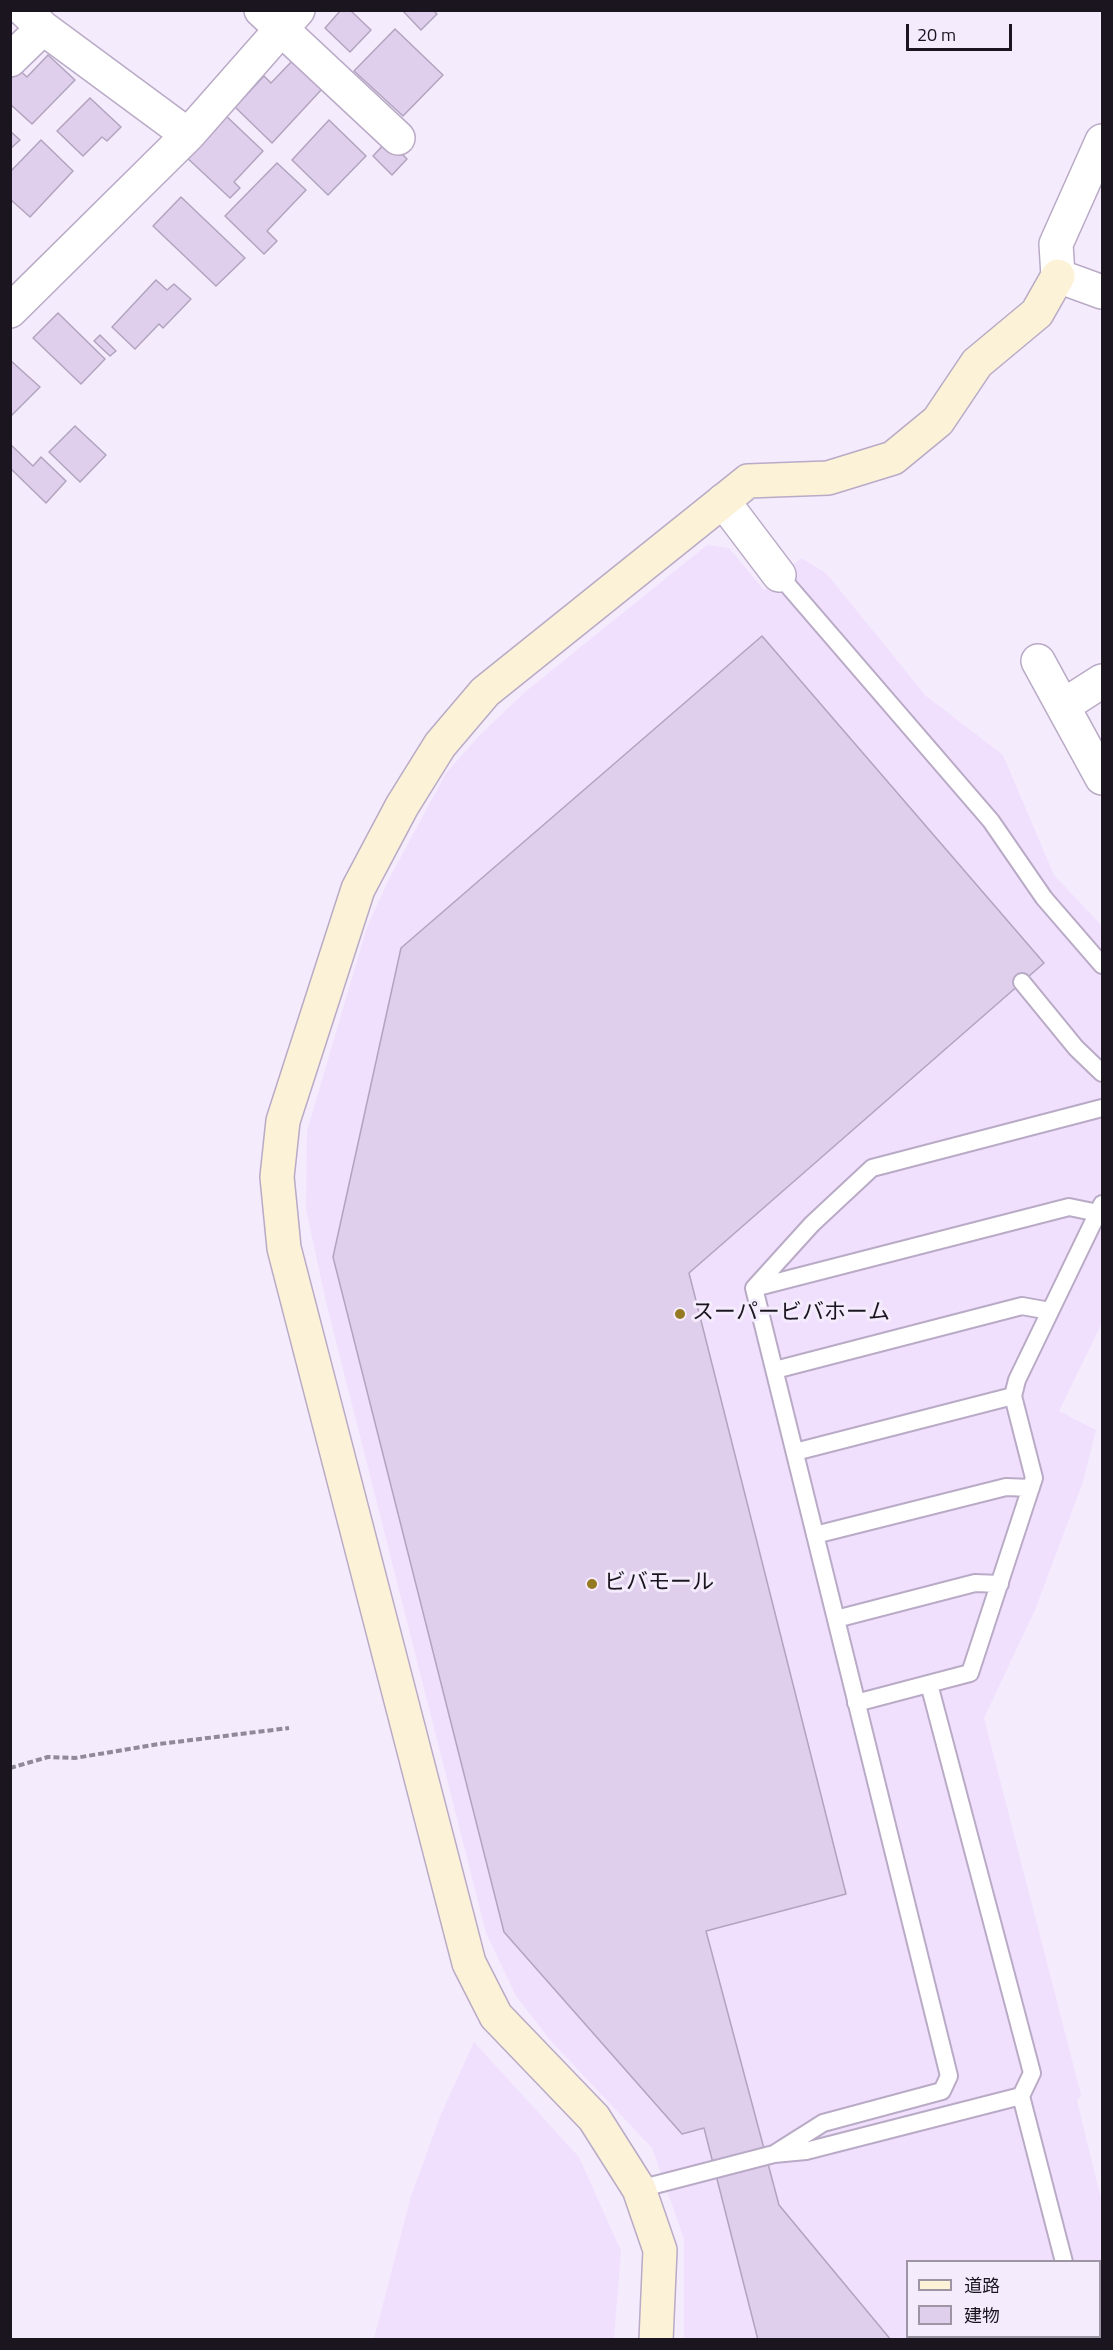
<!DOCTYPE html>
<meta charset="utf-8">
<style>
body{margin:0}
#map{position:relative;width:1113px;height:2350px;overflow:hidden;background:#f4ebfd;font-family:"Titillium Web","Noto Sans JP",sans-serif}
canvas{display:block}
.frame{position:absolute;inset:0;border:12px solid #1a151f;pointer-events:none}
.legend{position:absolute;left:906px;top:2260px;width:195px;height:78px;box-sizing:border-box;background:#f4ebfd;border:2px solid #9d95a4;margin:0;padding:8px 10px;list-style:none;font-size:18px;color:#1a151f}
.legend li{display:flex;align-items:center;gap:12px;height:30px}
.legend b{width:30px;border:2px solid #9d95a4}
.scale{position:absolute;left:906px;top:24px;width:106px;height:27px;box-sizing:border-box;border:3px solid #1a151f;border-top:0;padding-left:8px;font-size:18px;line-height:21px;white-space:nowrap;color:#1a151f;-webkit-text-stroke:4px #f4ebfd;paint-order:stroke}
</style>
<div id="map">
<canvas width="1113" height="2350"></canvas>
<div class="frame"></div>
<ul class="legend">
<li><b style="height:8px;background:#fbf2d8"></b>道路</li>
<li><b style="height:16px;background:#dfcfec"></b>建物</li>
</ul>
<div class="scale">20 m</div>
</div>
<script>
const g = document.querySelector('canvas').getContext('2d');
g.lineJoin = 'round';
function paint(path, color) { g.fillStyle = color; g.fill(path, 'evenodd'); }
const toPath = rows => new Path2D(rows.map(r => 'M' + r).join(''));
function stroke(path, color, width, dash) { g.strokeStyle = color; g.lineWidth = width; g.lineCap = dash ? 'butt' : 'round'; g.setLineDash(dash || []); g.stroke(path); }
function write(font, color, halo, rows, align = 'center') {
  g.font = font + ' "Titillium Web","Noto Sans JP",sans-serif'; g.lineWidth = 6; g.setLineDash([]); g.textBaseline = 'middle'; g.strokeStyle = halo; g.fillStyle = color; for (const [text, x, y, turn = 0] of rows) {
    g.save(); g.translate(x, y); g.rotate((+turn || 0) * Math.PI / 180); g.textAlign = isNaN(turn) ? turn : align; if (halo) g.strokeText(text, 0, 0); g.fillText(text, 0, 0); g.restore();
  }
}
paint(toPath([
 [707,545,729,548,764,590,801,558,826,573,926,696,1003,755,1054,875,1102,926,1102,1323,1059,1411,1096,1430,1083,1482,1035,1610,984,1718,1081,2095,1077,2101,1102,2202,1102,2339,684,2340,684,2239,652,2148,550,2040,516,1996,486,1933,326,1302,306,1209,307,1131,367,927,389,879,446,773,479,736,525,692],
 [908,2262,1100,2262,1100,2336,908,2336],
 [474,2042,579,2157,621,2251,614,2339,374,2339,411,2196,441,2114]
]), '#f0e0fd');
const building = toPath([
 [341,10,350,10,371,30,350,52,325,28,341,10],
 [402,10,433,10,437,14,421,30,402,10],
 [395,29,443,75,403,116,354,71,395,29],
 [48,55,75,80,32,124,10,104,10,73,16,67,27,77,48,55],
 [293,60,322,89,272,143,235,107,264,76,271,83,293,60],
 [90,98,121,127,107,141,102,137,83,156,57,131,90,98],
 [224,114,263,151,234,182,240,188,230,198,184,155,224,114],
 [329,120,366,156,328,195,292,160,329,120],
 [10,131,20,140,10,149,10,131],
 [41,140,73,171,30,217,10,199,10,172,41,140],
 [388,140,407,159,392,175,373,156,388,140],
 [277,163,306,190,267,231,277,241,264,254,225,216,277,163],
 [181,197,245,258,216,286,153,226,181,197],
 [156,280,167,290,174,284,191,299,163,328,159,324,135,349,112,327,156,280],
 [58,313,105,359,81,384,33,338,58,313],
 [100,335,116,351,110,356,94,341,100,335],
 [10,360,40,387,10,417,10,360],
 [75,426,106,455,80,482,49,452,75,426],
 [10,444,33,466,41,457,66,481,46,503,10,468,10,444],
 [762,636,1044,963,689,1273,846,1894,706,1931,779,2205,891,2340,758,2340,704,2128,682,2134,504,1932,333,1257,401,948,762,636],
 [983,2336,1027,2336,1028,2340,970,2340,983,2336]
]);
paint(building, '#dfcfec');
stroke(building, '#b2a3be', 1.5);
const lane = toPath([
 [779,575,991,821,1044,898,1102,965],
 [1022,982,1076,1048,1102,1073],
 [754,1288,812,1224,872,1168,1102,1108],
 [775,1370,1022,1306,1050,1311],
 [795,1452,1013,1396],
 [815,1535,1006,1487,1031,1488],
 [836,1619,975,1583,1000,1584],
 [929,1684,1032,2073,1021,2096],
 [856,1703,970,1673,1034,1478,1013,1396,1017,1380,1102,1204],
 [774,2154,823,2123,942,2091,949,2076,754,1288,1069,1207,1098,1213],
 [639,2189,774,2154,806,2151,1021,2096,1064,2262],
 [1084,2336,1085,2340]
]);
const street = toPath([
 [24,10,43,28,188,135],
 [261,10,398,138],
 [10,60,43,28],
 [1102,141,1056,244,1058,276,1102,292],
 [10,311,188,135,298,10],
 [723,501,779,575],
 [1038,661,1102,778],
 [1063,706,1102,681]
]);
const secondary = toPath([
 [656,2340,660,2250,639,2189,594,2118,496,2016,469,1963,284,1248,277,1177,283,1121,358,889,402,806,440,745,485,692,748,481,828,478,893,458,938,421,977,363,1037,313,1058,276]
]);
stroke(lane, '#b9aac6', 20);
stroke(street, '#b9aac6', 36);
stroke(secondary, '#b9aac6', 36);
stroke(toPath([
 [10,1768,48,1757,75,1758,159,1744,289,1728]
]), '#908998', 4, [6, 3]);
stroke(lane, '#fff', 16);
stroke(street, '#fff', 33);
stroke(secondary, '#fbf2d8', 33);
for (const [x, y, r, color] of [
 [680,1314,6,"#957a22"],
 [592,1584,6,"#957a22"]
]) { const dot = new Path2D(); dot.arc(x, y, r, 0, 2 * Math.PI); g.fillStyle = color; g.fill(dot); stroke(dot, '#f4ebfd', 2); }
write('22px', '#1a151f', '#f4ebfd', [
 ["スーパービバホーム",692,1314],
 ["ビバモール",604,1584]
], 'left');
</script>
